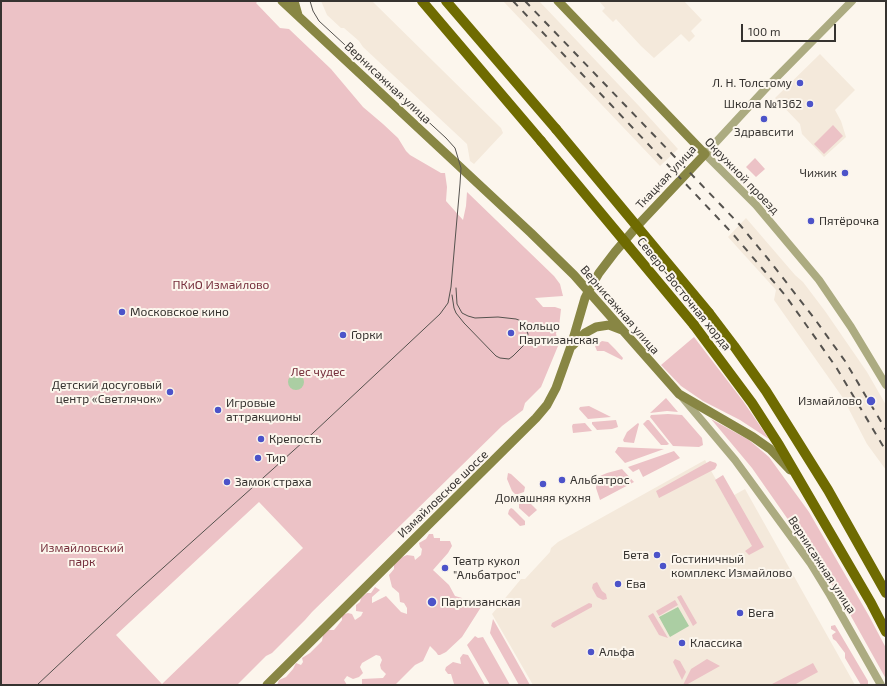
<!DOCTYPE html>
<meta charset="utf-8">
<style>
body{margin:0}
#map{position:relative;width:887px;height:686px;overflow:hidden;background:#fcf6ed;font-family:"Exo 2",sans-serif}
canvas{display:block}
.frame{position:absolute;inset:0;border:2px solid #363330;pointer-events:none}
.scale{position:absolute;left:741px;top:24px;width:95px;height:18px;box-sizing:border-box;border:2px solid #363330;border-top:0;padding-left:5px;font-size:12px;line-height:14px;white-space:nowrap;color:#363330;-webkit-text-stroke:3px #fcf6ed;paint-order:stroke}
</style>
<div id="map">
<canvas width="887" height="686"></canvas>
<div class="frame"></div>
<div class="scale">100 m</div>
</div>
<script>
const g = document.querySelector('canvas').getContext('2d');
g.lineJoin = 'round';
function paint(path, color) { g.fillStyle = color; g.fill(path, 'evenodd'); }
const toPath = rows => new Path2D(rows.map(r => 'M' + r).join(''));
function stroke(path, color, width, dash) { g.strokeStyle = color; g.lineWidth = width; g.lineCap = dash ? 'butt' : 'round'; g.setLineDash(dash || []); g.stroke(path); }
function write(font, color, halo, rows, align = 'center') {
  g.font = font + ' "Exo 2",sans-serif'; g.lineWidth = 4; g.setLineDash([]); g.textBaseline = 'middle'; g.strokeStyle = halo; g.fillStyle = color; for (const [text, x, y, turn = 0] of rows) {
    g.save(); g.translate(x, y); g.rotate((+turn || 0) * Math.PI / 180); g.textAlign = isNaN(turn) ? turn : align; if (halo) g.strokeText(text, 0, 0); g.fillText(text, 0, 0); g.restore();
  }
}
paint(toPath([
 [321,1,372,1,501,128,503,133,474,164,470,161,467,144,363,47,359,41,344,28,341,28,327,15],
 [503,1,539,1,639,106,678,149,660,166],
 [599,1,684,1,702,20,691,31,695,36,689,42,681,34,654,58,641,46,616,19,613,22,602,11,605,8],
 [820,54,855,90,835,110,841,121,846,137,824,157,802,134,800,124,775,98],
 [746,218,795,275,803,282,825,311,867,372,886,405,886,470,867,444,843,398,774,300,776,290,728,237],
 [705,460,727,499,745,489,855,685,533,685,492,614,521,579,525,579,550,552,551,548,558,542]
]), '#f4e9db');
paint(toPath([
 [1,1,258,1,256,3,280,28,289,29,331,69,363,107,383,124,398,138,406,151,410,155,441,173,445,173,447,187,446,201,463,220,466,206,467,192,554,276,560,284,563,296,535,298,543,307,555,307,561,309,559,327,556,333,558,346,541,387,525,403,523,410,502,426,312,612,305,620,272,653,266,656,237,685,1,685],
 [259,502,303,548,162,684,116,635],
 [833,125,843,136,824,154,814,144],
 [755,158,765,169,756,177,746,167],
 [694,337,743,401,769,439,740,420,703,401,681,386,661,365],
 [602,341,608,342,615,349,623,358,622,360,604,351,597,351,595,346],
 [666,398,678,412,667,411,650,413],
 [589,406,611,417,588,419,579,409,580,407],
 [668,414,682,415,702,438,703,445,699,447,673,446,650,417,651,415],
 [711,419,749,440,769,457,809,512,869,616,886,648,886,679,847,609,817,561,752,468],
 [616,420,618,427,612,429,597,430,592,424,592,422],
 [647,420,649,420,669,444,667,445,661,445,643,424],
 [585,423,592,431,573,433,572,426,573,424],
 [638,423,639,424,634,443,624,442,623,440,627,432],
 [618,447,664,449,625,463,615,452],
 [674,451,680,458,643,477,639,469,633,472,628,467],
 [710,461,716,463,717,465,715,469,659,498,656,491],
 [622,469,634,482,600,500,596,488,597,480,600,476,607,473],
 [508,473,511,474,525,487,524,492,518,494,515,494,512,491,507,479],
 [723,475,764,547,749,555,745,551,752,546,715,480],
 [527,500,537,510,529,517,519,508,519,504],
 [511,508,513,509,525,521,525,525,520,526,508,514,509,510],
 [429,534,433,534,434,538,440,538,440,541,450,541,452,546,448,553,433,570,449,585,455,596,462,598,466,605,470,604,473,601,479,600,483,604,462,637,446,652,440,655,438,655,436,652,430,646,423,661,415,665,395,685,362,685,362,679,383,678,386,674,381,669,380,665,382,660,380,656,376,655,362,663,360,667,363,673,359,677,353,679,347,676,344,680,347,685,277,685,279,680,286,677,293,669,296,663,301,665,303,662,302,658,310,653,322,641,323,635,328,630,334,630,342,620,342,615,348,613,352,614,355,620,361,616,363,612,356,611,356,605,360,602,361,598,367,593,371,593,375,587,380,590,372,597,372,603,386,596,401,612,407,614,407,608,404,603,400,602,399,593,392,587,389,575,394,569,394,564,400,558,407,555,414,556,415,560,421,555,422,549,420,547,419,543,426,539],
 [597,582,602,591,606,594,607,599,603,600,597,597,592,588,593,584],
 [681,595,697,623,693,626,677,597],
 [675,600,678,605,659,616,656,611],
 [589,603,592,604,592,607,554,628,551,626,552,623],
 [653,613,668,638,659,635,648,616],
 [493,619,511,651,530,685,519,685,490,633],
 [835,625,868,681,868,685,861,685,845,658,845,653,836,641,833,639,832,635,836,632,831,629,831,626],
 [475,636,478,638,483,637,510,685,490,685,467,645],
 [463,654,468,655,485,685,454,684,451,674,448,674,445,670,446,667,453,662,461,664,460,658],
 [675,659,680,661,686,672,682,680,673,662],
 [707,659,720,666,686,685,683,685,691,669],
 [813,663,818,672,794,685,772,685,772,684]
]), '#ecc2c6');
paint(toPath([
 '288 382a8 8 0 1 1 16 0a8 8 0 1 1-16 0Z',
 [678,607,689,626,670,637,659,617]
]), '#abcea3');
stroke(toPath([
 [852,1,768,86,705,154,756,205,819,280,851,327,886,385],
 [682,397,735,460,811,564,830,595,881,685]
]), '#acab81', 8);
stroke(toPath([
 [282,1,531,233,574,275,679,394,753,437,770,449,790,470],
 [294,1,298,15],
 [572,346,585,333,596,327,609,325,622,330],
 [267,685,536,418,547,405,556,388,571,346,585,298,589,290,599,273,615,252,639,224,705,154,558,1]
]), '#888644', 9);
stroke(toPath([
 [422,1,541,141],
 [446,1,556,129],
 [709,313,734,346,766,391,793,434,828,490,886,593],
 [694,325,752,403,779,445,871,603,886,632]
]), '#6f6b01', 10);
stroke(toPath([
 [452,295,454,308,456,313,464,323,496,356,500,358,509,359,513,356,525,344,528,334,524,325,521,321,516,319,498,317,475,318,468,316,462,313,457,304,456,288],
 [37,685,134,594,313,433,440,314,448,303,451,287,460,184,461,168,455,148,446,138,319,21,313,11,310,1]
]), '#55524e', 1);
stroke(toPath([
 [513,1,732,233,785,295,836,367,886,451],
 [525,1,672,154,740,225,769,260,814,318,845,361,886,430]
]), '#55524e', 2, [7, 7]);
stroke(toPath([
 [556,129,709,313],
 [541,141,694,325]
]), '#6f6b01', 10);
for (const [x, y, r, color] of [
 [800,83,4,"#4c53c9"],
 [810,104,4,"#4c53c9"],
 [764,119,4,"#4c53c9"],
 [845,173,4,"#4c53c9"],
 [811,221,4,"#4c53c9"],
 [122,312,4,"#4c53c9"],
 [511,333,4,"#4c53c9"],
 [343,335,4,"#4c53c9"],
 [170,392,4,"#4c53c9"],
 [871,401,5,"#4c53c9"],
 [218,410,4,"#4c53c9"],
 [261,439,4,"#4c53c9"],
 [258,458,4,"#4c53c9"],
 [562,480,4,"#4c53c9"],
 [227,482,4,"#4c53c9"],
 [543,484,4,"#4c53c9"],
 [657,555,4,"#4c53c9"],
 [663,566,4,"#4c53c9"],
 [445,568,4,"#4c53c9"],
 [618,584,4,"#4c53c9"],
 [432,602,5,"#4c53c9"],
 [740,613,4,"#4c53c9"],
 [682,643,4,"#4c53c9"],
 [591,652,4,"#4c53c9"]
]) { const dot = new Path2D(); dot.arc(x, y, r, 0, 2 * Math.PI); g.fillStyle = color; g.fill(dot); stroke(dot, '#fcf6ed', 1.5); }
write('12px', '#363330', '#fcf6ed', [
 ["Вернисажная улица",388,83,43],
 ["Окружной проезд",742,176,46],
 ["Ткацкая улица",666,177,-47],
 ["Северо-Восточная хорда",684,294,51],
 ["Вернисажная улица",620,310,49],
 ["Измайловское шоссе",443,494,-44],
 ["Вернисажная улица",822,565,57]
]);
write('12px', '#363330', '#fcf6ed', [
 ["Л. Н. Толстому",792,83,"right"],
 ["Школа №1362",802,104,"right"],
 ["Здравсити",764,132,"center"],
 ["Чижик",837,173,"right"],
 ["Пятёрочка",819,221],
 ["Московское кино",130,312],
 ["Кольцо",519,326],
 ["Партизанская",519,340],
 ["Горки",351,335],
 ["Детский досуговый",162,385,"right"],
 ["центр «Светлячок»",162,399,"right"],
 ["Измайлово",862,401,"right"],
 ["Игровые",226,403],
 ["аттракционы",226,417],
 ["Крепость",269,439],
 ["Тир",266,458],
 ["Альбатрос",570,480],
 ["Замок страха",235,482],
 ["Домашняя кухня",543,498,"center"],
 ["Бета",649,555,"right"],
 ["Гостиничный",671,559],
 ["комплекс Измайлово",671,573],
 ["Театр кукол",453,561],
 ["\"Альбатрос\"",453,575],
 ["Ева",626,584],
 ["Партизанская",441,602],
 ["Вега",748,613],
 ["Классика",690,643],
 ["Альфа",599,652]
], 'left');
write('12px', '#762f3c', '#fcf6ed', [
 ["ПКиО Измайлово",221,285],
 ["Лес чудес",318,372],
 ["Измайловский",82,548],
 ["парк",82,562]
]);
</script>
